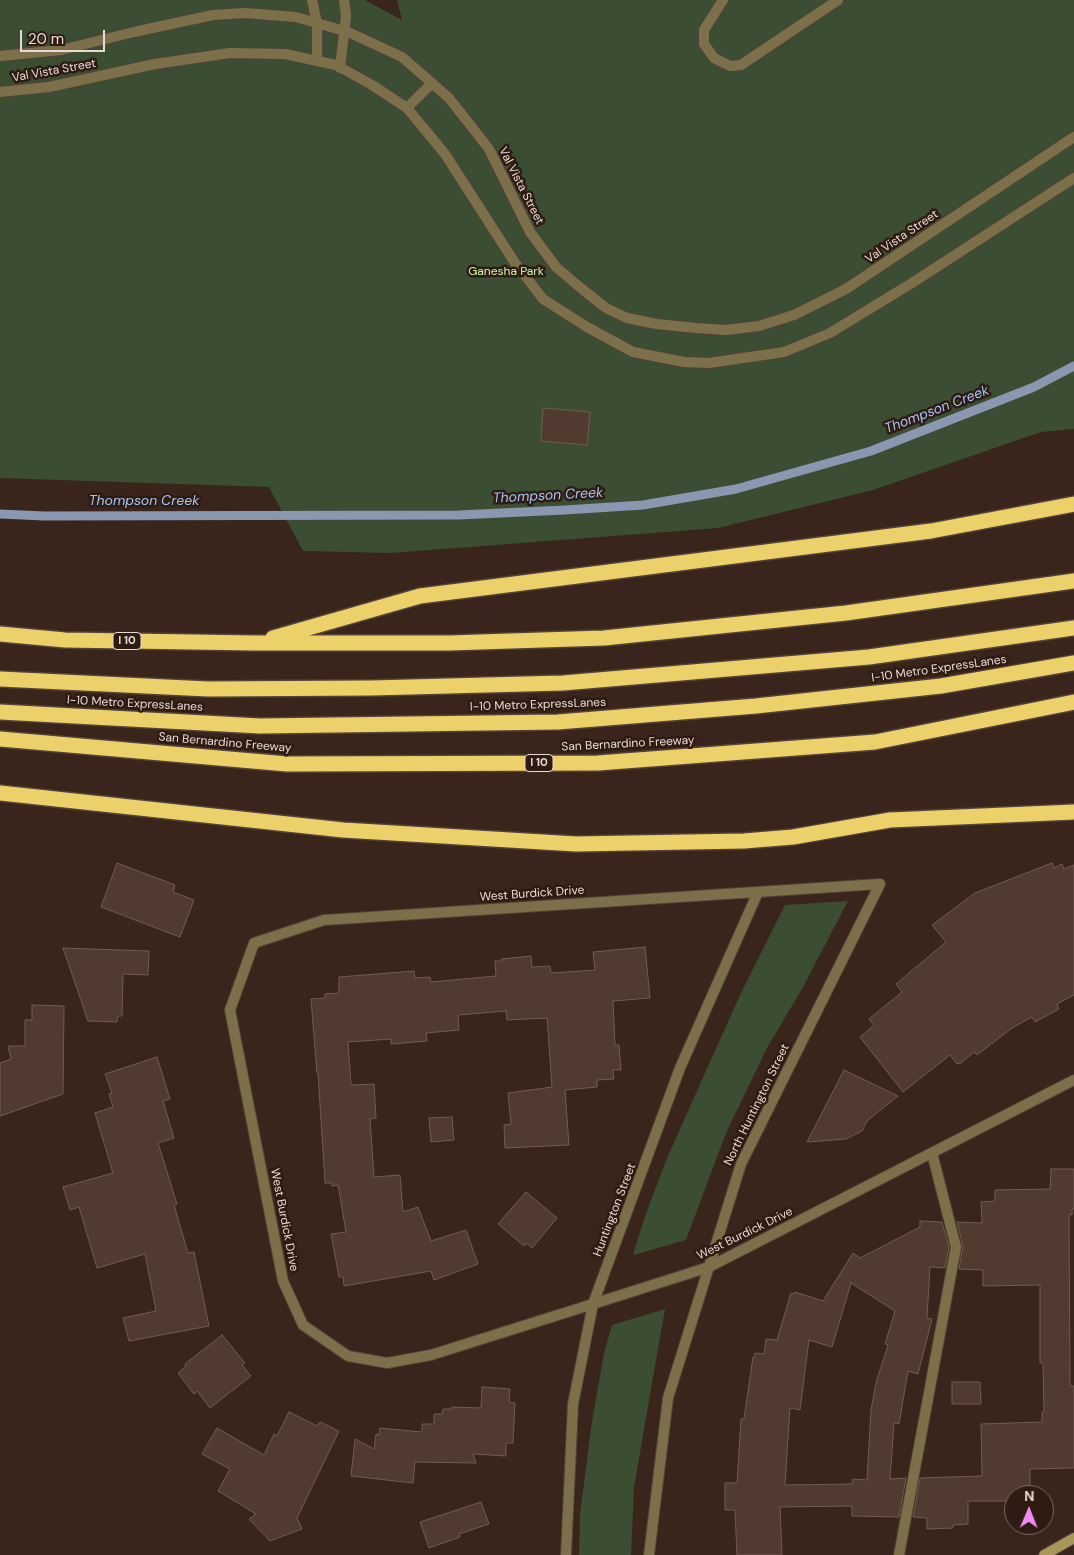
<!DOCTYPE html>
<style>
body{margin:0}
#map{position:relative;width:1074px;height:1555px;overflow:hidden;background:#39251c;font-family:"DM Sans",sans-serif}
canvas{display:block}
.north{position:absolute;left:1004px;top:1485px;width:50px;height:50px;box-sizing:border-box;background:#2e1b12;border:1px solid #78675f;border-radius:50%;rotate:1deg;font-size:14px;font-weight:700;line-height:20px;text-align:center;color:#e7d9d3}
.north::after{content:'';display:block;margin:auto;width:18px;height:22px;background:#f28af3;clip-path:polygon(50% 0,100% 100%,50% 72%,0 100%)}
.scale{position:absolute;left:20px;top:30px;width:85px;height:22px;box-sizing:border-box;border:2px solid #e7d9d3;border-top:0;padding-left:6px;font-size:15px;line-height:18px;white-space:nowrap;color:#e7d9d3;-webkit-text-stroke:4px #2e1b12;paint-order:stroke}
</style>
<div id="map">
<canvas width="1074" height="1555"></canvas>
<div class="north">N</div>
<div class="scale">20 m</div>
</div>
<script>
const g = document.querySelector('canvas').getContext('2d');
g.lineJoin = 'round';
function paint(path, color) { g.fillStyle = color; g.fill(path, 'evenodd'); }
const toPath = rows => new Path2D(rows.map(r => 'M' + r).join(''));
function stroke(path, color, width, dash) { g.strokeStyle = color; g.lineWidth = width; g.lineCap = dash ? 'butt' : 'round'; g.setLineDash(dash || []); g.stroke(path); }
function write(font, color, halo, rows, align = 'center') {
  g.font = font + ' "DM Sans",sans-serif'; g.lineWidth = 5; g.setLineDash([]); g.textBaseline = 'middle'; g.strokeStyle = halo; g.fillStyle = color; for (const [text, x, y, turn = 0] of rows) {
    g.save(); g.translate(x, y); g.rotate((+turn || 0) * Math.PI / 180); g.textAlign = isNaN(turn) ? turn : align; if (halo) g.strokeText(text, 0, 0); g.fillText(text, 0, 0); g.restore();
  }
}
paint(toPath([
 [0,0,365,0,402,20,397,0,1074,0,1074,429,1041,432,873,490,718,528,391,553,303,551,269,487,0,478],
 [848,901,802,989,767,1048,726,1133,686,1240,633,1255,645,1216,667,1158,740,995,785,905],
 [665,1309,634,1487,631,1555,579,1555,580,1515,591,1428,604,1353,612,1325]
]), '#3b4d32');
stroke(toPath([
 [0,514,44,516,459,515,565,510,643,505,736,489,871,451,1034,387,1074,366]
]), '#8a97b1', 9);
const building = toPath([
 [543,408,590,412,587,445,541,441,543,408],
 [117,863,175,885,173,892,194,900,180,937,101,907,117,863],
 [1052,863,1054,868,1062,864,1064,869,1074,865,1074,995,1057,1004,1059,1009,1035,1022,1032,1017,1012,1028,977,1055,974,1052,961,1063,957,1064,950,1055,903,1092,860,1037,874,1025,869,1019,902,992,896,984,946,942,932,925,975,893,1052,863],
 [645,947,650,998,613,1001,615,1045,619,1045,621,1070,613,1070,614,1079,597,1080,597,1087,565,1090,569,1145,505,1148,504,1125,511,1124,508,1093,552,1087,547,1018,507,1020,506,1011,458,1015,459,1030,426,1033,427,1041,391,1044,391,1039,348,1042,351,1085,374,1084,376,1118,370,1119,374,1177,400,1175,403,1212,418,1207,431,1241,466,1230,478,1264,434,1280,431,1271,344,1286,343,1277,339,1277,331,1234,346,1232,338,1185,332,1186,332,1183,325,1183,318,1073,317,1073,311,999,325,998,325,994,339,993,339,977,414,971,415,978,430,977,431,982,496,976,495,961,502,961,501,959,531,956,532,967,550,966,551,973,595,970,593,952,645,947],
 [63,948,149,951,148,975,123,974,122,1016,118,1016,117,1022,88,1021,63,948],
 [32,1005,64,1006,63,1094,0,1116,0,1063,11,1059,8,1046,25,1046,25,1020,32,1020,32,1005],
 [157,1057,170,1099,163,1101,174,1138,158,1143,177,1204,174,1205,188,1253,194,1252,209,1326,129,1341,123,1318,156,1311,145,1254,97,1268,79,1207,70,1210,63,1187,113,1173,95,1113,113,1107,109,1094,112,1093,105,1074,157,1057],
 [844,1070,898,1096,867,1121,862,1131,846,1139,807,1142,844,1070],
 [452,1117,454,1140,431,1142,429,1118,452,1117],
 [1051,1169,1074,1169,1074,1209,1072,1209,1072,1215,1069,1214,1070,1386,1074,1386,1074,1468,1030,1469,1030,1495,1014,1495,1014,1501,968,1501,968,1524,953,1525,953,1528,927,1529,927,1518,913,1517,920,1478,982,1476,981,1424,1042,1422,1042,1412,1044,1412,1043,1363,1040,1363,1040,1285,983,1286,983,1270,959,1269,963,1246,957,1222,982,1223,981,1202,995,1201,995,1190,1050,1189,1051,1169],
 [526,1192,557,1218,532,1248,526,1243,524,1246,498,1224,526,1192],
 [920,1221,942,1222,949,1247,945,1268,930,1267,927,1318,932,1319,918,1374,908,1371,899,1424,894,1423,890,1479,906,1478,899,1517,852,1516,852,1506,780,1507,782,1555,737,1555,735,1510,725,1510,725,1483,737,1483,741,1419,744,1419,753,1357,754,1358,755,1353,764,1354,766,1339,777,1340,791,1293,794,1294,795,1292,823,1301,853,1253,860,1258,920,1227,920,1221],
 [851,1283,895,1311,885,1344,888,1345,876,1383,871,1410,867,1480,853,1479,852,1484,785,1485,790,1408,800,1410,809,1340,832,1347,851,1283],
 [222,1335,245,1363,242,1365,251,1376,210,1408,197,1391,194,1394,178,1373,186,1366,185,1364,222,1335],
 [952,1382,980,1382,981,1404,952,1404,952,1382],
 [482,1387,510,1389,509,1402,515,1403,513,1443,506,1443,506,1456,473,1454,476,1463,415,1462,413,1483,351,1476,355,1439,374,1449,376,1434,379,1435,380,1428,422,1432,422,1424,434,1424,434,1414,442,1414,443,1409,452,1409,452,1407,481,1408,482,1387],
 [289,1412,317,1426,320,1422,339,1431,297,1518,302,1529,270,1541,249,1519,256,1514,218,1491,230,1469,202,1454,217,1428,264,1455,274,1434,277,1436,289,1412],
 [481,1502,489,1524,459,1534,460,1537,429,1548,420,1522,481,1502]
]);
paint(building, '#513b31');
stroke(building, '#735b51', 1);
const lane = toPath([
 [899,1555,956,1247,932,1153]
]);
const street = toPath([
 [312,0,317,23,317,61],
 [723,0,704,30,704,44,714,58,730,66,741,65,838,0],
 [0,56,61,50,134,32,213,15,245,13,296,17,348,32,402,57,449,98,489,149,530,232,556,267,582,289,606,308,627,318,657,324,696,328,726,330,759,326,794,315,846,289,1074,137],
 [340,68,346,16,344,0],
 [0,92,49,87,155,64,230,53,285,54,336,65,372,85,407,108,445,154,515,263,543,299,587,327,633,352,684,362,709,363,784,352,830,333,912,283,1074,178],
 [407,108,432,83],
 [880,884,324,920,254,943,230,1010,283,1281,303,1325,348,1356,387,1363,431,1355,593,1304,709,1267,1074,1080],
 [566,1555,573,1404,593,1304,680,1068,758,892],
 [649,1555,668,1398,741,1164,880,884]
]);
const secondary = toPath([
 [1044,1555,1074,1538]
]);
const highway = toPath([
 [0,634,65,640,255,643,449,643,604,638,846,613,1074,581],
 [273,638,420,596,931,531,1074,504],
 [0,679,208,689,371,688,563,683,869,657,1074,628],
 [0,712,260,726,558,722,756,706,941,686,1074,663],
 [0,739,287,764,598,763,875,742,1074,702],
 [0,793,343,830,576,844,744,841,793,837,890,820,1074,812]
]);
stroke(lane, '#554239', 12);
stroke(street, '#554239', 12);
stroke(secondary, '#554239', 12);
stroke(highway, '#554239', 18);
stroke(lane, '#7b7049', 10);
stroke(street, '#7b7049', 10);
stroke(secondary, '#a89757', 10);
stroke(highway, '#ecd069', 15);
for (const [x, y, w] of [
 [127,641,28],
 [539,763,28]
]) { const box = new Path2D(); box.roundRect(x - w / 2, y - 8.5, w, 17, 4); g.fillStyle = '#2e1b12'; g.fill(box); stroke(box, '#e7d9d3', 1); }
write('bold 11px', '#e7d9d3', null, [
 ["I 10",127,641],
 ["I 10",539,763]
]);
write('12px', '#e7d9d3', '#2e1b12', [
 ["Val Vista Street",54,71,-10],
 ["Val Vista Street",521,186,63],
 ["Val Vista Street",902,237,-34],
 ["I-10 Metro ExpressLanes",939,669,-8],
 ["I-10 Metro ExpressLanes",135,704,3],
 ["I-10 Metro ExpressLanes",538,705,-2],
 ["San Bernardino Freeway",225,743,5],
 ["San Bernardino Freeway",628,744,-3],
 ["West Burdick Drive",532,894,-4],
 ["North Huntington Street",757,1105,-64],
 ["Huntington Street",615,1210,-69],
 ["West Burdick Drive",284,1220,79],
 ["West Burdick Drive",745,1234,-26]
]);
write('12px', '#c7f3b3', '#2e1b12', [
 ["Ganesha Park",506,272]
]);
write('italic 14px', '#a4c4f5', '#2e1b12', [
 ["Thompson Creek",937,410,-21],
 ["Thompson Creek",548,496,-3],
 ["Thompson Creek",144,501]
]);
</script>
